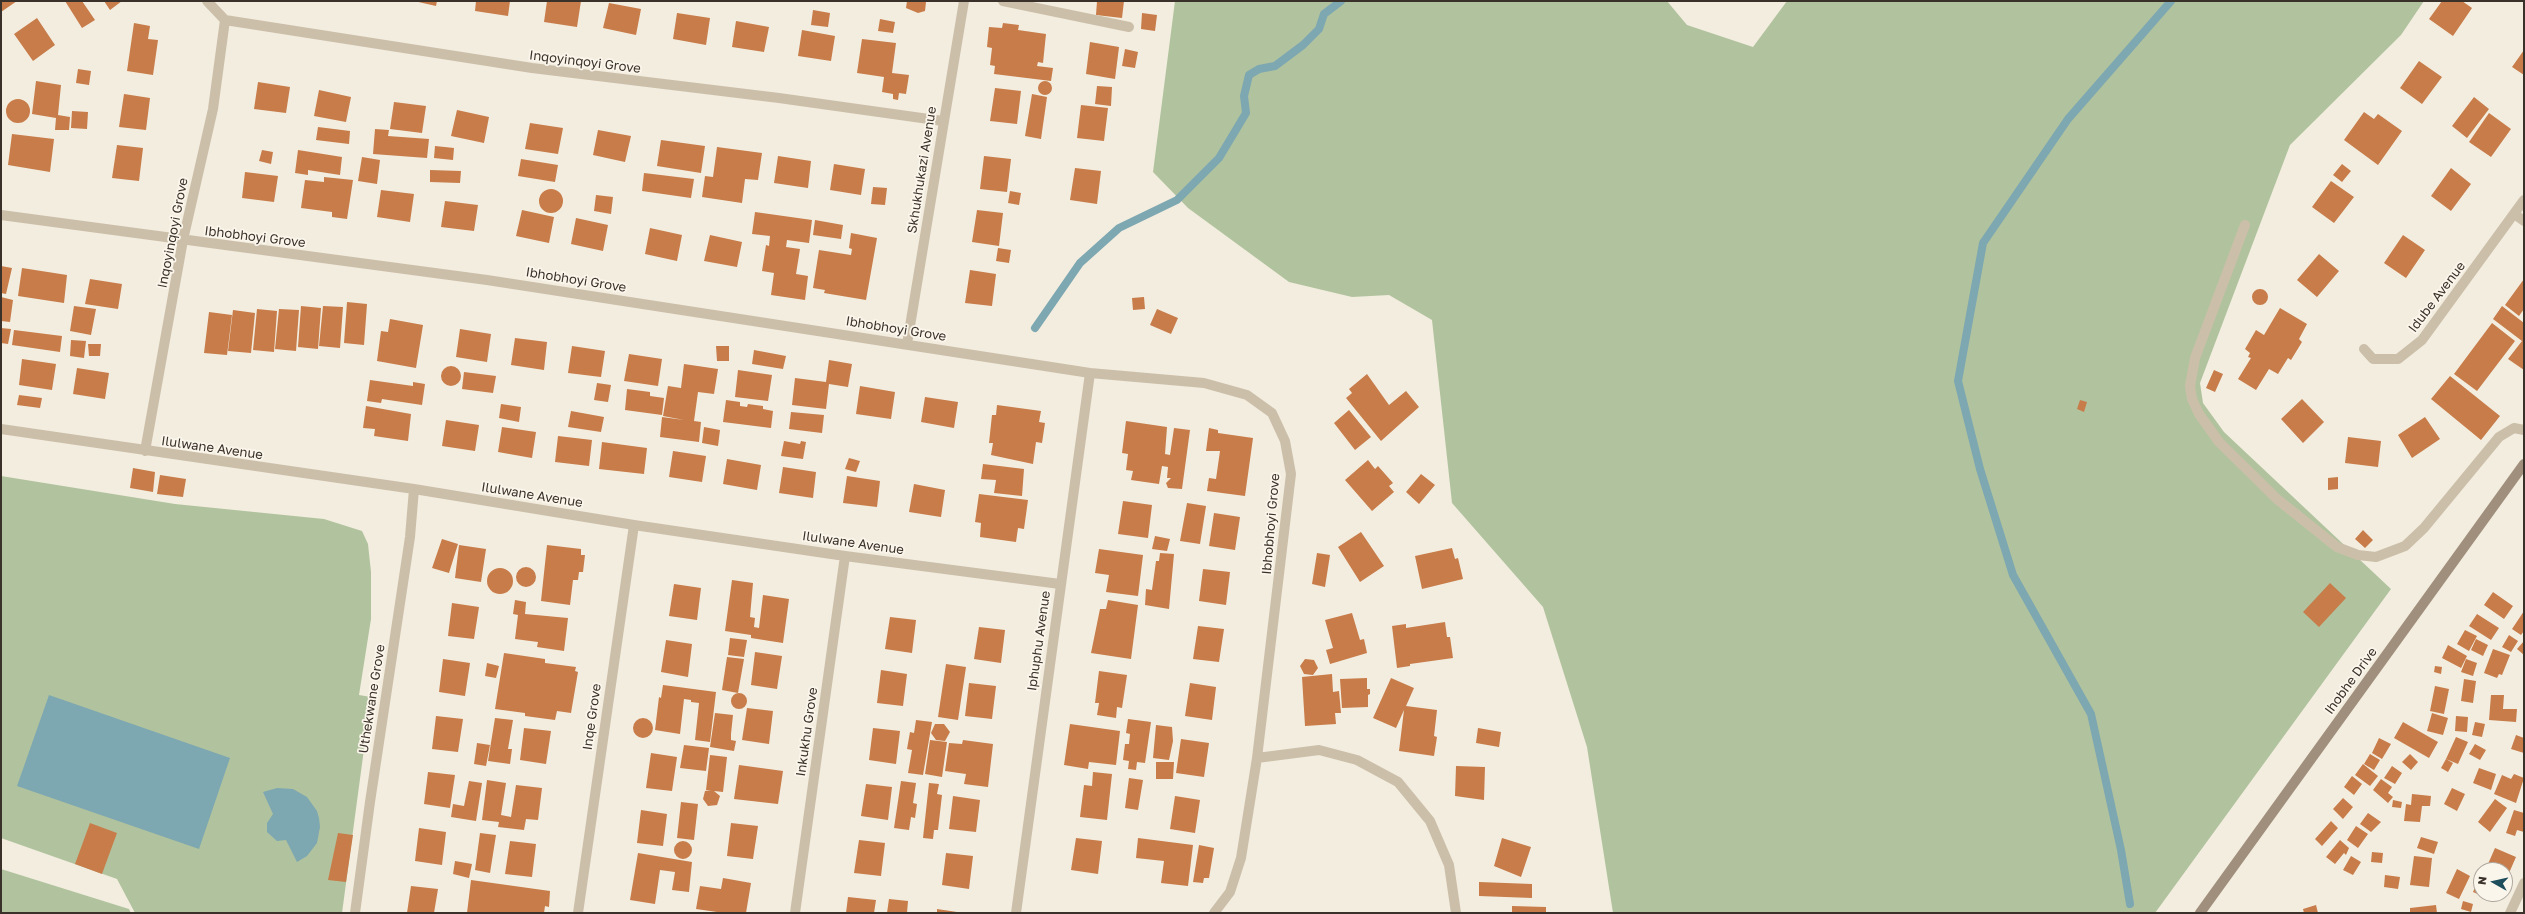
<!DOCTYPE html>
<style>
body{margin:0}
#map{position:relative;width:2525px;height:914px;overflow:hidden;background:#f3eddf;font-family:"Golos Text",sans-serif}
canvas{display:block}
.frame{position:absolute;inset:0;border:2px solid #3a312a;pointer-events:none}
.north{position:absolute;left:2473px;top:862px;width:40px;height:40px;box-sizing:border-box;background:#fbf6ec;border:1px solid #aea79e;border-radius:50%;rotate:278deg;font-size:11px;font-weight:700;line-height:16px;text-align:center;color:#3a312a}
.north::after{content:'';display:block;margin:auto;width:14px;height:18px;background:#1e4e5c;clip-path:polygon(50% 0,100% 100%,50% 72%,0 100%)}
</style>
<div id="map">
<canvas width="2525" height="914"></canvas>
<div class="frame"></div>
<div class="north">N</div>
</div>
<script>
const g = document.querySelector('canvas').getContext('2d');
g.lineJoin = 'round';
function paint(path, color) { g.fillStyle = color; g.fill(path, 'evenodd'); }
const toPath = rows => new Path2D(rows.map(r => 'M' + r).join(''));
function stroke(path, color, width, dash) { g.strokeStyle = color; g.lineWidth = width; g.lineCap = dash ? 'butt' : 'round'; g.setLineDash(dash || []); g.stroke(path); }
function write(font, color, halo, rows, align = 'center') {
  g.font = font + ' "Golos Text",sans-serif'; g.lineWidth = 3.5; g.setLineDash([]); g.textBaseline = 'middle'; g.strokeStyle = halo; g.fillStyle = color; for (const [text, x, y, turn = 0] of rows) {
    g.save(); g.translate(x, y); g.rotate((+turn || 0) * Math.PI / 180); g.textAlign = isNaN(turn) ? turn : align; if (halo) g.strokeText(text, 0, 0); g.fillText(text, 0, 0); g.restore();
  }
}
paint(toPath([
 [1175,1,1667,1,1687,25,1753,47,1787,1,2424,1,2401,35,2290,145,2200,383,2203,403,2224,432,2391,589,2155,913,1613,913,1587,747,1543,607,1452,503,1432,320,1389,295,1352,297,1289,282,1188,208,1153,172],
 [1,476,175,504,324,519,362,531,368,544,371,572,371,619,359,695,371,697,342,913,135,913,117,879,1,838],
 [1,869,129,909,131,913,1,913]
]), '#b1c39e');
paint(toPath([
 [49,695,230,758,199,849,17,786],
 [277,788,293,789,307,797,317,811,319,818,320,827,317,843,307,856,297,862,286,840,277,841,267,832,267,823,273,814,263,792]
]), '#7da7b1');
stroke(toPath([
 [1035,328,1080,263,1119,228,1177,200,1219,158,1246,113,1244,96,1249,75,1259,69,1275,66,1303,45,1319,29,1324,14,1341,1],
 [2130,904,2121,850,2091,714,2013,575,1980,469,1958,381,1983,243,2068,119,2171,1]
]), '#7da7b1', 8);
paint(toPath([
 [1,1,17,1,1,12],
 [65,1,82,1,95,20,82,28],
 [104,1,122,1,110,10],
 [414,1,437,1,436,6],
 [476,1,510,1,508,16,475,11],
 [547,1,581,1,577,27,544,22],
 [907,1,926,2,925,11,918,13,906,8],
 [1097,1,1124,1,1122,18,1096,15],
 [2442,1,2462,1,2472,8,2453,36,2429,19],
 [609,3,641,9,636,35,603,28],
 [813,10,830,13,828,27,811,25],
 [677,13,710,18,706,45,673,39],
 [1142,13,1157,15,1155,31,1141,29],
 [37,18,55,45,33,61,14,34],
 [880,19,895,22,893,33,878,31],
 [736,21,769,27,764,52,732,47],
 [134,23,150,26,148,39,158,40,153,75,127,71],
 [1003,23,1019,25,1018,30,1046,34,1043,63,1038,62,1037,66,1053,68,1051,81,994,74,995,66,990,65,992,48,987,47,989,27,1002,28],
 [802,30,835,36,831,61,798,56],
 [862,39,896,43,892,73,909,75,906,94,899,93,898,100,893,99,893,94,882,92,884,77,857,73],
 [1090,42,1119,47,1115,79,1086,74],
 [1125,49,1138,52,1135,68,1122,66],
 [2524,50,2524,75,2512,67],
 [2419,61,2442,77,2422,104,2400,88],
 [78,69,91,71,89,85,76,83],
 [36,81,61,85,58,115,70,117,69,130,55,130,56,118,32,114],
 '1038 88a7 7 0 1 1 14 0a7 7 0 1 1-14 0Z',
 [258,82,290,87,286,113,254,109],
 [1097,86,1112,87,1111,106,1095,104],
 [995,88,1021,91,1017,124,990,121],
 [319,90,351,97,346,122,314,116],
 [124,94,150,98,146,130,119,127],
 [1032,94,1047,97,1041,139,1025,136],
 [2474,97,2489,109,2467,138,2452,126],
 '6 111a12 12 0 1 1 24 0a12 12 0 1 1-24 0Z',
 [394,102,426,106,422,133,390,129],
 [1081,105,1108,108,1104,141,1077,138],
 [457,110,489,117,484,143,451,136],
 [72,111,88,112,87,129,71,128],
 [2364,112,2374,119,2378,114,2402,131,2378,165,2344,140],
 [2489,113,2511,129,2491,157,2469,142],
 [530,123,563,128,558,154,525,149],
 [318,127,350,131,349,144,316,140],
 [375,129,389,130,388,136,429,139,427,158,373,154],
 [598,130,631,136,625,162,593,155],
 [12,134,54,139,50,172,8,165],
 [661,140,705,146,701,173,657,166],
 [117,145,143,148,139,181,112,178],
 [435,146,454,148,453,160,434,158],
 [717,147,762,153,758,180,745,179,742,203,702,197,705,176,713,177],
 [262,150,273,152,271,164,259,161],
 [298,150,342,157,340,175,308,170,308,175,295,173],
 [778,156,811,161,808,188,774,183],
 [984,156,1011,159,1007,192,980,189],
 [362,157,380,160,377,184,358,181],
 [521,159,558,165,555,182,518,176],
 [834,164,865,169,861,195,830,190],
 [2342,164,2351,171,2342,182,2333,175],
 [1075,168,1101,171,1097,204,1070,200],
 [2451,168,2471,184,2451,211,2431,196],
 [430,170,461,171,460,183,430,182],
 [245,172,278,176,274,202,242,198],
 [644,173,694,179,691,198,642,191],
 [324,177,353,180,347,219,332,217,332,212,301,208,305,180,324,182],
 [2331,181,2354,197,2334,223,2312,207],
 [873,187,887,188,885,205,871,204],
 '539 201a12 12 0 1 1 24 0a12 12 0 1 1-24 0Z',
 [381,190,414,194,410,222,377,217],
 [1010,191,1021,193,1019,205,1008,203],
 [596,195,613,197,611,214,594,211],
 [445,201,478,205,474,231,441,227],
 [522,210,554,217,549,243,516,236],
 [977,210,1003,213,999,246,972,242],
 [755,212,812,220,809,243,787,240,786,247,800,249,796,274,808,276,805,300,771,295,774,273,762,271,766,245,769,246,770,236,752,234],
 [576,218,608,225,603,251,571,244],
 [815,220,843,225,841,239,813,235],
 [650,228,682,235,677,261,645,254],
 [851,233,877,238,866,300,824,293,825,290,813,288,819,250,851,255,852,249,849,248],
 [710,235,742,242,737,267,704,261],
 [2403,235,2425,250,2406,278,2384,263],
 [998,248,1011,250,1009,263,996,261],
 [2319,254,2339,271,2317,297,2297,280],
 [1,266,12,268,6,294,1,293],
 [22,268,67,275,64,303,18,296],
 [970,270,996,274,992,306,965,303],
 [90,279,122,284,118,309,85,304],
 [2524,279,2524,309,2519,316,2505,305],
 '2252 297a8 8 0 1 1 16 0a8 8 0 1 1-16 0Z',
 [1,297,13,300,10,322,1,321],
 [1144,297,1145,309,1133,310,1132,298],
 [347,302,367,304,364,345,344,343],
 [74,306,96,309,91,335,70,331],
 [301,306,321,308,318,349,298,347],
 [323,306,343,307,340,348,319,346],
 [2502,306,2524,323,2524,370,2508,359,2522,341,2493,319],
 [2280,308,2307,324,2299,339,2302,342,2291,360,2288,358,2278,374,2269,369,2256,390,2238,379,2251,358,2248,357,2250,353,2245,349,2256,330,2264,335],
 [257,309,277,311,274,352,253,350],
 [279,309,299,310,296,351,275,349],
 [1157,309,1178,318,1171,334,1150,325],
 [233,310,255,313,251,353,228,351],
 [209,312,232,315,227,355,204,353],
 [390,319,423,325,416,368,377,361,381,331,388,332],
 [2492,323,2515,341,2477,391,2454,374],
 [1,328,11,329,8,344,1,343],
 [460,329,491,334,487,362,456,357],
 [14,330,62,336,60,352,12,345],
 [515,338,547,342,544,370,511,365],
 [71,340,86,341,84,358,70,356],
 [88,344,101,344,100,356,89,356],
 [572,346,605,351,601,377,568,373],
 [716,346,729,346,729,361,717,361],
 [754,350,786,356,783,369,752,364],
 [629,354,662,359,658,386,624,381],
 [22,359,56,364,52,390,19,385],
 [829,360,852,364,848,387,829,384,826,409,792,405,795,378,826,382],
 [684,364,718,369,714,394,698,392,694,421,701,422,699,442,660,437,662,417,684,420,663,416,668,386,681,388],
 '441 376a10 10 0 1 1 20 0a10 10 0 1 1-20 0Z',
 [77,368,109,373,105,399,73,394],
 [738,370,772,375,768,401,735,397],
 [2214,370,2223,374,2215,392,2206,388],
 [464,372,496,376,493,393,462,389],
 [1367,374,1389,405,1406,391,1419,407,1381,441,1346,398,1352,393,1349,389],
 [2450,376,2500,416,2481,440,2431,399],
 [370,380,413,386,413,382,425,384,422,405,382,399,381,403,367,401],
 [597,383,611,385,608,402,594,400],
 [860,386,895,392,891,419,856,414],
 [627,389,650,392,650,396,664,398,662,415,625,410],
 [19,395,42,398,40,408,17,405],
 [925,397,958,402,954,428,921,422],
 [2302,399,2324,422,2303,443,2281,419],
 [726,400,740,402,740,406,747,407,748,404,763,406,763,409,773,411,771,428,723,422],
 [2080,400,2087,402,2084,412,2077,409],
 [501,404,521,407,519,422,499,418],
 [997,405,1041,411,1039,422,1045,423,1042,443,1036,442,1033,464,991,455,993,443,989,443,992,415,996,415],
 [366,406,411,414,408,441,374,436,375,429,363,428],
 [1349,410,1371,437,1355,450,1334,423],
 [571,411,604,417,601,432,568,427],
 [791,412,824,415,822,433,789,429],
 [2425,417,2440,439,2412,458,2398,435],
 [446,420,479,425,475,451,442,446],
 [1126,421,1167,427,1165,454,1170,455,1174,428,1190,430,1182,489,1168,488,1166,483,1171,478,1167,478,1168,467,1162,466,1159,484,1131,480,1133,471,1126,470,1128,454,1122,453],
 [502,427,536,432,532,458,498,452],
 [704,427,720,430,718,446,702,443],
 [1209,428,1218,430,1218,433,1253,438,1245,496,1207,491,1209,478,1216,479,1220,451,1206,451],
 [558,436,592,440,589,466,555,462],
 [2348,437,2381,441,2378,467,2345,463],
 [784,441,800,444,801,441,806,442,803,459,781,456],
 [602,442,647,448,644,474,599,469],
 [673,451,706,456,702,482,669,477],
 [849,458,860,461,856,472,845,469],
 [727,459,761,465,757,490,723,484],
 [1368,460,1375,469,1378,466,1393,483,1389,486,1394,492,1372,511,1345,480],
 [983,464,1024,469,1022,496,994,493,996,480,981,479],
 [783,467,816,472,813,498,779,493],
 [133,468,155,472,153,492,130,488],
 [1421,474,1435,485,1419,504,1406,492],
 [160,475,186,479,183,497,157,494],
 [847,476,880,481,877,507,843,503],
 [2338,477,2338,489,2328,490,2328,478],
 [914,484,945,490,941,517,909,512],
 [979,494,1028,500,1024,529,1018,528,1016,542,980,537,981,523,975,522],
 [1123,501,1152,505,1148,538,1118,534],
 [1187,503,1206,506,1200,544,1180,541],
 [1214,513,1240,517,1235,550,1209,546],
 [2363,530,2373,540,2365,548,2355,539],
 [1361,532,1384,566,1360,582,1338,547],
 [1155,536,1170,539,1167,551,1152,549],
 [442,539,458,544,449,573,432,568],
 [459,545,486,549,481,582,455,578],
 [547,545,581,549,581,555,585,555,583,572,579,572,578,580,573,580,570,605,541,601],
 [1452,548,1455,559,1458,558,1463,579,1422,589,1415,556],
 [1099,549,1143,555,1138,596,1106,592,1109,575,1095,573],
 [1160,553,1174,554,1169,609,1145,605,1146,589,1152,590,1156,561,1159,561],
 [1317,553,1330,555,1325,587,1312,584],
 '516 577a10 10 0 1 1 20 0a10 10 0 1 1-20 0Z',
 '487 581a13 13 0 1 1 26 0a13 13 0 1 1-26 0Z',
 [1203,569,1230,572,1226,605,1199,601],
 [732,580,753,583,750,617,755,618,754,627,759,628,763,595,789,599,783,643,751,638,751,635,725,631],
 [2330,583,2346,598,2319,627,2303,612],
 [674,584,701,588,697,620,669,616],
 [2493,592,2513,606,2504,619,2484,605],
 [515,600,526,602,525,614,568,618,564,651,537,647,538,642,515,639,518,615,513,614],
 [1108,600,1138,605,1131,659,1091,653,1100,609,1106,609],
 [452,603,479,607,474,639,448,636],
 [2524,611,2524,631,2521,635,2512,629],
 [1352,613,1360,640,1364,639,1367,653,1330,664,1326,650,1333,648,1325,620],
 [2477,614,2499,628,2491,640,2469,626],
 [890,617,916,620,912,653,885,649],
 [1445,622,1447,637,1450,637,1453,658,1410,664,1410,666,1397,668,1392,626,1406,624,1406,628],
 [1198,626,1224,629,1219,662,1193,659],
 [979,627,1005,630,1001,663,974,659],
 [2465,630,2477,636,2469,651,2457,644],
 [2509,635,2518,641,2511,652,2502,647],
 [730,638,747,640,744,657,728,655],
 [2476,639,2488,645,2483,656,2471,650],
 [666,640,692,644,688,677,661,672],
 [2524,641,2524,655,2517,649],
 [2448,645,2467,656,2461,668,2442,658],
 [2493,649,2510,655,2502,675,2499,674,2497,678,2484,673],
 [755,652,782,656,777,689,751,685],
 [504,653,545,659,545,663,576,667,575,671,578,672,571,713,557,711,555,720,525,716,525,713,495,709],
 [727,657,744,659,738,693,722,690],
 [443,659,470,663,465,696,439,692],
 [1305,659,1314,660,1318,668,1313,675,1304,674,1300,666],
 [2466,659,2477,663,2473,676,2461,672],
 [487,663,499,666,496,678,485,676],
 [946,664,966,667,958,720,938,717],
 [2435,666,2442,667,2441,674,2434,672],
 [881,670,907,674,903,706,877,703],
 [1099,671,1127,675,1122,708,1117,707,1116,718,1097,715,1099,703,1095,703],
 [1332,674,1333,692,1339,691,1341,713,1335,713,1336,724,1305,726,1302,677],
 [1367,678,1367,689,1370,689,1370,694,1368,695,1368,707,1342,708,1340,679],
 [1391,678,1414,688,1406,706,1437,710,1434,736,1437,737,1434,756,1399,751,1404,710,1396,728,1373,718],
 [2464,679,2476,681,2473,703,2461,701],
 [969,683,996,686,992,719,965,716],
 [1190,683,1216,687,1212,720,1185,716],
 [663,685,716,692,710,742,695,740,699,703,691,702,691,700,684,699,680,734,655,730,659,697,661,698],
 [2435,686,2449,689,2444,714,2430,711],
 '731 701a8 8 0 1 1 16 0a8 8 0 1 1-16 0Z',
 [2491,695,2504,695,2503,709,2517,709,2516,722,2489,720],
 [747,708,773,711,769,744,742,740],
 [715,713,733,715,731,734,731,740,736,741,734,751,710,747],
 [2432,713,2448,718,2443,735,2427,731],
 [436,716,463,719,458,752,432,749],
 [2456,716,2468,717,2467,732,2455,731],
 '633 728a10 10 0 1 1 20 0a10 10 0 1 1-20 0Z',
 [495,718,513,720,508,749,512,749,510,764,488,761],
 [1128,719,1151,722,1145,763,1137,762,1136,770,1128,769,1129,761,1123,760,1125,744,1129,744,1130,734,1126,733],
 [916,720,932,722,923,775,908,773,912,750,907,749,910,732,914,733],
 [2403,722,2438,742,2429,758,2394,738],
 [2475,722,2485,724,2482,737,2472,735],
 [935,724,944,724,950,732,945,741,936,740,931,733],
 [1070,724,1120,731,1116,765,1089,762,1088,769,1064,765],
 [1156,725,1172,727,1173,741,1169,760,1153,758],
 [524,728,551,731,546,764,520,760],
 [873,728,900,731,896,764,869,760],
 [1478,728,1501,732,1499,747,1476,743],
 [2516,735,2524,738,2524,753,2511,749],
 [2456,737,2468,742,2458,764,2446,759],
 [2379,738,2391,744,2382,759,2372,753],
 [1181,739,1209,743,1204,777,1176,773],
 [930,740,947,742,942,777,925,774],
 [963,740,993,744,988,787,964,784,966,774,945,771,949,743,962,744],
 [477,743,490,745,486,766,474,764],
 [2475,744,2486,750,2480,760,2469,754],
 [684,745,709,748,706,771,680,768],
 [651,753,677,757,672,791,646,788],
 [2370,754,2380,760,2374,770,2364,764],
 [2410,754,2418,762,2411,770,2402,762],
 [710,755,727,757,723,792,714,791,720,796,717,805,708,806,703,799,705,791,711,790,706,790],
 [2446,759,2453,763,2448,772,2441,768],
 [1156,762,1174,762,1173,779,1156,779],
 [2363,764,2378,776,2370,786,2355,775],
 [739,765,783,771,778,804,734,799],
 [1456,766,1485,767,1484,800,1455,796],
 [2392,766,2402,773,2395,784,2384,778],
 [2479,768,2496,774,2491,790,2473,783],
 [428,772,455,775,450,808,424,804],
 [1093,772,1112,774,1107,820,1080,817,1084,785,1092,786],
 [2514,774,2524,778,2516,803,2494,794,2502,775,2511,779],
 [2352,776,2362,784,2354,795,2344,787],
 [1129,778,1143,780,1138,810,1125,808],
 [2381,779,2392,787,2388,793,2393,797,2388,803,2373,790],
 [487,780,506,783,501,815,511,817,516,785,542,788,538,820,526,819,524,830,498,827,499,822,482,820],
 [469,781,482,783,476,821,451,817,453,804,464,806],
 [901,781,916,783,913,803,917,804,915,818,911,817,909,830,894,828],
 [929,783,939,784,937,794,942,795,938,830,934,830,933,839,923,838],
 [866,784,892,787,888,820,861,816],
 [2452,788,2465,794,2457,811,2444,804],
 [2412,794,2431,796,2430,806,2422,806,2420,822,2404,821,2406,804,2411,805],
 [953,796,980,800,976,832,949,829],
 [1175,796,1200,800,1195,833,1170,829],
 [2343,798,2353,807,2343,819,2333,809],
 [2495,799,2507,808,2490,832,2478,822],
 [2393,800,2402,802,2401,808,2392,807],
 [681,802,698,804,694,840,677,838],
 [641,810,667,814,663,846,637,843],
 [2514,810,2524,813,2524,832,2517,830,2515,836,2506,833],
 [2368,813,2381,822,2371,832,2360,824],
 [2331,821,2338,828,2322,846,2315,839],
 [90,823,117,833,102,874,75,864],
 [731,823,758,826,753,859,727,856],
 [2356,826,2368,834,2358,848,2347,840],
 [419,828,446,832,442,865,415,861],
 [338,833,353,835,346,882,328,880],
 [480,833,496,835,490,873,475,870],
 [2421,837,2438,842,2434,854,2417,848],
 [1076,838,1102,841,1098,874,1071,870],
 [1138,838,1193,845,1188,886,1161,883,1164,861,1136,858],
 [1502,838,1531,847,1521,877,1494,866],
 [859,840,885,843,881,876,854,873],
 [2340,840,2349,848,2346,855,2344,853,2335,864,2326,857],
 '674 850a9 9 0 1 1 18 0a9 9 0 1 1-18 0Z',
 [510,841,536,844,532,877,505,874],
 [1199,845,1214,848,1209,878,1204,878,1203,883,1193,882],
 [2495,848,2516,857,2509,873,2488,864],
 [2372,852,2383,853,2382,863,2371,862],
 [638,853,692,862,689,892,672,890,675,872,660,870,655,904,630,900],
 [946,853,973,856,969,889,942,885],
 [2351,856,2361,862,2353,875,2343,870],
 [2414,856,2432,858,2429,887,2410,885],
 [455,861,472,864,469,878,453,874],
 [2457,869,2470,876,2459,899,2446,893],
 [2481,874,2481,894,2495,894,2492,900,2473,892],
 [2385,875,2400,877,2398,889,2384,887],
 [723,878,751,883,746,913,724,913,696,909,700,886,721,889],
 [471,880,550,891,549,907,545,906,544,913,467,913],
 [1479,882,1532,884,1532,898,1479,896],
 [411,886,438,889,434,913,407,913],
 [848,897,876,900,874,913,846,913],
 [889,899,908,901,907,913,887,913],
 [2463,901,2473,904,2471,912,2461,909],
 [2316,905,2318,913,2304,913,2303,909],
 [2436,905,2437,913,2410,913,2410,908],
 [1512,906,1546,907,1546,913,1512,913],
 [937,909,957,912,957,913,937,913]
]), '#c77c49');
stroke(toPath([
 [1003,1,1129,27],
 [225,20,532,68,779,98,943,121],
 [2514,214,2524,221],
 [1,215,487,280,1090,373,1204,383,1247,395,1272,413,1285,441,1291,474,1257,758,1241,858,1230,892,1214,913],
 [2245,225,2195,358,2190,386,2192,399,2199,414,2219,442,2277,499,2337,547,2358,555,2376,557,2405,546,2424,528,2499,437,2514,428,2524,430],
 [907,344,964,1],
 [2364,349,2373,359,2398,359,2422,340,2524,200],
 [1,429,414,489,634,525,845,556,1060,584],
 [145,451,183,240,213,109,225,20,207,1],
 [1257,758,1319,750,1357,760,1398,782,1430,821,1449,865,1456,913],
 [355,913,370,802,410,537,414,489],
 [578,913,634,525],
 [795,913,845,556],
 [1016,913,1090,373],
 [2510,913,2524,883]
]), '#ccbfaa', 10);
stroke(toPath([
 [2200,913,2524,464]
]), '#a08f7c', 10);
write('13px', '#3a312a', '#fbf6ec', [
 ["Inqoyinqoyi Grove",585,62,7],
 ["Skhukhukazi Avenue",922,170,-81],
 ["Inqoyinqoyi Grove",173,233,-79],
 ["Ibhobhoyi Grove",255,237,7],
 ["Ibhobhoyi Grove",576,280,9],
 ["Idube Avenue",2437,297,-53],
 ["Ibhobhoyi Grove",896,329,9],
 ["Ilulwane Avenue",212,448,8],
 ["Ilulwane Avenue",532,495,9],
 ["Ibhobhoyi Grove",1271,524,-85],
 ["Ilulwane Avenue",853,543,8],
 ["Iphuphu Avenue",1039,641,-82],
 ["Ihobhe Drive",2351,681,-54],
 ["Uthekwane Grove",372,699,-81],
 ["Inqe Grove",592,717,-82],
 ["Inkukhu Grove",807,732,-82]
]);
</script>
